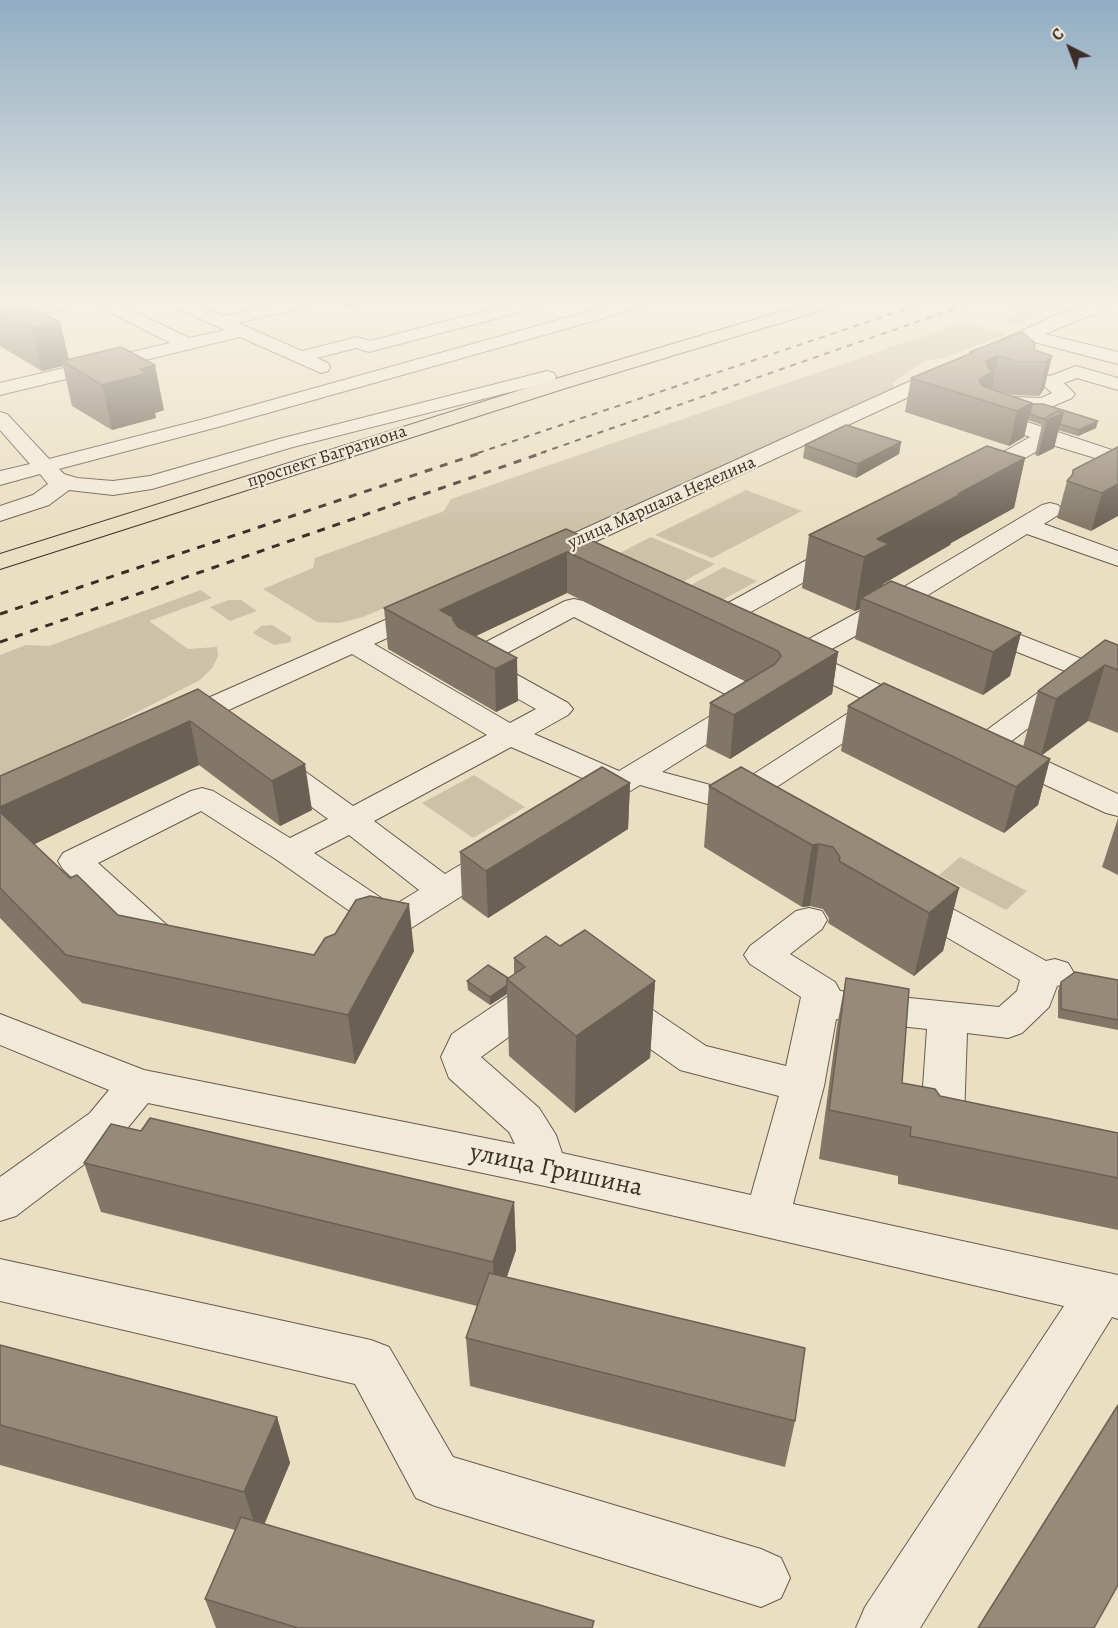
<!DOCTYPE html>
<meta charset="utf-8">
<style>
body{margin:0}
#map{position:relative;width:1118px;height:1628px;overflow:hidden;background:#ebdfc3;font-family:Alegreya,serif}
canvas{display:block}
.north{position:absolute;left:1040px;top:18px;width:60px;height:60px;-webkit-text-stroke:4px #f2ead8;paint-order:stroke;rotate:318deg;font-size:16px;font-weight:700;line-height:24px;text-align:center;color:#3d2d27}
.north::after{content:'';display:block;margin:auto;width:21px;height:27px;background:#3d2d27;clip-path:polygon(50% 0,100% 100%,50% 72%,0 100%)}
</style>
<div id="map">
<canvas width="1118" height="1628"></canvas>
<div class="north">С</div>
</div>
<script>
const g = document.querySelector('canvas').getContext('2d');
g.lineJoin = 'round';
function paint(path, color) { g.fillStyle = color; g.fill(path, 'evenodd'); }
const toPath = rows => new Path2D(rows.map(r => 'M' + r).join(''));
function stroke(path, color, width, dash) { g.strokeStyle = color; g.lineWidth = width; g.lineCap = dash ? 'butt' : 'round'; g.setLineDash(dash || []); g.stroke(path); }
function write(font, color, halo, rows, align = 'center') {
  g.font = font + ' Alegreya,serif'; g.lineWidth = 4.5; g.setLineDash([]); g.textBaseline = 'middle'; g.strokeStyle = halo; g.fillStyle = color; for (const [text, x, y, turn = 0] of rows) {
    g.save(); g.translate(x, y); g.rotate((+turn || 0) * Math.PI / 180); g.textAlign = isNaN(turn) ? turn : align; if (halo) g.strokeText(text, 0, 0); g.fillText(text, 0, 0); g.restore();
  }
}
paint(toPath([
 [1016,303,1069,303,1032,316,1019,323,1009,322,1003,319,1018,313,1001,308],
 [961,323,1007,334,948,357,925,361,892,383,896,389,559,539,521,550,363,617,339,623,317,622,263,589,313,568,315,558,444,511,451,499],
 [746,490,802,511,712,558,655,535],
 [651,537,715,564,681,583,616,555],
 [724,567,757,581,715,604,682,590],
 [201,590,212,598,149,621,188,649,217,647,218,656,213,667,200,680,122,720,117,729,0,782,0,655,26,645,49,646],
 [229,600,241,600,257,611,230,621,210,607],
 [272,625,291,637,291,642,274,645,253,633,261,626],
 [474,775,525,807,473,838,422,803],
 [960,857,1027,891,1006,910,939,875]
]), '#cdc1a8');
const minor = toPath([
 [45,303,77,303,69,308,0,322,0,312,45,303],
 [98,303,118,303,189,338,225,330,175,307,173,303,194,303,223,316,280,303,308,303,306,307,238,323,302,351,357,337,370,341,516,303,542,303,540,307,369,352,356,348,317,358,328,363,330,367,328,371,321,373,240,337,0,395,0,383,170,343,100,307,98,303],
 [619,303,645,303,643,307,218,427,59,469,64,474,77,478,113,481,150,476,279,439,547,371,554,373,556,377,554,381,293,447,152,489,113,495,69,490,49,505,0,521,0,506,33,495,48,484,40,474,0,485,0,471,30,464,0,430,0,412,7,414,49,459,204,419,619,303],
 [1091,303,1114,303,1112,307,1045,334,1118,352,1118,364,1030,341,553,561,544,563,535,561,532,556,535,551,1052,317,1091,303],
 [1076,366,1118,378,1118,390,1077,378,1064,383,1075,394,1072,398,1044,410,1010,409,984,401,981,397,984,393,991,391,1012,397,1041,398,1052,393,1044,386,1030,382,1028,378,1030,374,1037,372,1050,376,1076,366],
 [985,408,1118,452,1118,465,1049,444,984,482,976,484,968,482,965,477,968,472,1030,437,978,418,975,414,978,410,985,408],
 [1050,503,1058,505,1062,510,1058,515,1044,524,1118,551,1118,566,1027,534,915,603,819,656,921,704,926,710,921,716,911,719,890,712,757,800,766,810,762,817,750,820,738,817,722,808,640,785,600,810,588,813,576,810,572,803,576,796,596,784,511,747,374,821,445,874,488,848,500,845,512,848,517,856,512,864,405,932,371,942,358,938,353,929,358,920,361,919,277,860,201,811,98,863,169,927,188,932,194,941,188,950,175,954,145,947,63,869,58,861,63,853,191,791,202,788,213,791,290,838,328,819,263,771,258,764,263,757,274,755,285,757,353,806,487,735,352,654,189,728,178,731,167,728,163,722,167,716,426,602,435,604,439,610,435,616,374,644,510,723,536,709,461,667,457,661,461,655,565,601,574,599,583,601,769,693,774,699,769,705,662,772,729,790,867,701,787,663,783,657,787,651,897,591,1042,505,1050,503],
 [574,617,737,700,619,771,534,734,568,715,573,709,568,703,492,661,574,617],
 [349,835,419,890,393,906,314,853,349,835],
 [843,543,852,545,855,550,852,555,726,626,717,628,708,626,704,620,708,614,834,545,843,543],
 [977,618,1118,673,1118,692,967,632,964,626,967,620,977,618],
 [1068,675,1078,678,1082,684,1078,690,1005,746,1018,748,1118,794,1118,816,1106,813,996,762,991,755,993,753,987,754,976,752,972,745,976,738,1058,678,1068,675],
 [913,890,926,894,1046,961,1055,959,1068,963,1074,973,1068,983,1057,986,1049,1007,1022,1033,1008,1038,967,1033,964,1118,968,1120,975,1132,968,1144,953,1149,927,1142,920,1130,927,1029,836,1019,824,1086,793,1204,1118,1275,1118,1319,1112,1317,920,1628,856,1628,865,1607,1064,1306,545,1186,148,1103,120,1137,16,1216,0,1221,0,1177,90,1113,109,1090,0,1045,0,1014,144,1070,515,1144,509,1132,449,1078,441,1057,452,1034,532,980,546,976,560,980,565,990,560,1000,481,1057,539,1108,556,1135,562,1153,751,1195,779,1096,680,1070,601,1014,595,1004,601,994,615,990,629,994,706,1046,786,1066,801,997,750,964,744,955,750,946,796,911,809,908,822,911,827,920,822,929,790,954,835,982,840,991,999,1007,1017,991,1020,980,900,910,895,902,900,894,913,890],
 [0,1259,371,1340,389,1347,453,1457,761,1549,781,1558,790,1578,781,1598,761,1607,435,1506,416,1498,355,1384,0,1301,0,1259]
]);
const major = toPath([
 [810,303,835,303,833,307,566,388,0,569,0,554,552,380,810,303]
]);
stroke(minor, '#685a4e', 2);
stroke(major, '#3d2d27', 2);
paint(minor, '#f2ead8');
paint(major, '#ebdfc3');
stroke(toPath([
 [478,453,924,303],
 [541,453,971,303]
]), '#3d2d27', 2, [6, 6]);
stroke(toPath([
 [0,614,483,452],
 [0,642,545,452]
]), '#3d2d27', 3, [8, 8]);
paint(toPath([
 [0,303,60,322,69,360,164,410,155,413,156,418,112,430,72,406,63,366,42,371,0,346],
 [336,303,367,303,348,308],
 [1035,350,1052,356,1044,389,1039,396,1012,395,992,389,1096,428,1078,436,1058,430,1054,448,1038,456,1035,455,1042,425,1028,420,1024,437,1009,446,905,412,911,378,969,354,970,352],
 [901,442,899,454,856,478,803,458,805,445],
 [1118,447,1091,531,1057,518,1067,481,1071,476,1073,470],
 [1025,458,1014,508,951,543,950,545,883,584,882,586,1021,633,1010,676,983,695,855,639,860,609,855,611,802,588,809,535],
 [566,529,838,652,832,694,730,759,706,747,710,703,747,681,567,593,475,636,518,701,496,712,388,649,384,608],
 [1118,645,1118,733,1088,721,1041,755,1050,759,1038,805,1004,833,841,751,848,706,1023,747,1038,691],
 [198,689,312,810,280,826,199,765,34,844,70,878,118,915,314,955,414,951,355,1064,82,1003,0,918,0,776],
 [630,783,628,829,488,918,462,899,460,852],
 [709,786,959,888,943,951,914,976,828,923,829,918,823,909,810,906,802,907,704,847],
 [1118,818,1118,875,1102,867],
 [560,946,655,981,650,1058,575,1113,509,1056,507,994,490,1005,468,990,467,981,508,978,514,974,514,958],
 [846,978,902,1083,940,1096,1118,1133,1118,1230,898,1184,898,1176,819,1159,837,1026],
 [1118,980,1118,1030,1058,1018,1058,991,1061,982],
 [141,1131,514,1202,516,1250,507,1277,795,1421,785,1467,470,1386,466,1338,477,1306,101,1212,84,1163],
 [0,1345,277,1417,290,1463,264,1524,593,1628,216,1628,205,1599,235,1530,0,1465]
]), '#827767');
paint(toPath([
 [347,303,367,303,348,308],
 [60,322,70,364,62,361,63,366,42,371,32,328],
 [998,356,992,389,987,401,979,380,986,362,990,358],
 [1052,356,1044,389,1039,396,1046,362],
 [155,365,164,410,155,413,156,418,112,430,102,385,140,369],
 [1032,403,1024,437,1009,446,1017,411],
 [1063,413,1054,448,1038,456,1047,420],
 [1098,421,1096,428,1078,436,1079,430],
 [901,442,899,454,856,478,858,464],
 [1025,458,1014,508,951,543,950,545,883,584,880,597,861,598,860,609,855,611,864,557,877,539,958,494],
 [1118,484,1118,516,1091,531,1102,493],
 [567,552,567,593,455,646,440,610],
 [1021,633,1010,676,983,695,993,652],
 [838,652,832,694,730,759,734,715],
 [517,658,518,701,496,712,495,669],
 [1105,665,1088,721,1041,756,1056,699],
 [190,721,199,765,12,855,0,819,0,807],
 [1050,759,1038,805,1004,833,1016,787],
 [305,764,312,810,280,826,272,781],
 [630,783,628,829,488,918,486,871],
 [819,844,810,906,802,907,812,845],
 [959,888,943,951,914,976,929,913],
 [409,904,414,951,355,1064,348,1015],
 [655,981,650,1058,575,1113,576,1036],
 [507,985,507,994,490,1005,490,997],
 [514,1202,516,1250,495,1310,493,1262],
 [277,1417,290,1463,259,1537,244,1492]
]), '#6a6154');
const building = toPath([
 [0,303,24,303,60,322,32,328,0,311,0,303],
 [1022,332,1034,342,1035,350,1052,356,1046,362,1020,362,998,356,990,358,986,362,989,369,993,371,979,380,982,386,1032,403,1017,411,911,378,972,353,970,352,1022,332],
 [121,347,155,365,140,369,147,373,102,385,62,361,121,347],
 [1032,404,1043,404,1098,421,1079,430,1060,424,1063,413,1058,411,1044,419,1030,414,1032,404],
 [1058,411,1063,413,1047,420,1044,419,1058,411],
 [846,425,901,442,858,464,805,445,846,425],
 [987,446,1025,458,958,494,961,494,877,539,889,544,864,557,809,535,987,446],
 [1118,447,1118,484,1102,493,1067,481,1073,474,1073,470,1118,447],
 [566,529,838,652,734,715,710,703,775,664,781,656,778,651,567,552,440,610,453,617,453,620,458,627,517,658,495,669,384,608,566,529],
 [891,581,1021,633,993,652,861,598,891,581],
 [1105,640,1118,645,1118,670,1105,665,1056,699,1038,691,1105,640],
 [884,683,1050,759,1016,787,848,706,884,683],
 [198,689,305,764,272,781,190,721,0,807,0,776,198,689],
 [602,767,630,783,486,871,460,852,602,767],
 [741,767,959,888,929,913,839,861,840,857,833,847,819,844,812,845,709,786,741,767],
 [0,812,70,878,77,875,118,915,314,955,325,938,335,934,356,900,370,896,409,904,348,1015,66,955,0,888,0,812],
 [585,930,655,981,576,1036,507,979,525,967,514,958,546,936,560,946,585,930],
 [488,965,508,978,507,979,507,985,490,997,467,981,488,965],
 [1075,972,1118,980,1118,1020,1061,1009,1061,982,1075,972],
 [846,978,909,989,902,1083,935,1089,940,1096,1118,1133,1118,1178,910,1136,911,1127,829,1110,846,978],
 [150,1118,514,1202,493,1262,84,1163,111,1124,141,1131,150,1118],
 [489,1273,805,1348,795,1421,466,1338,489,1273],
 [0,1345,277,1417,244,1492,0,1425,0,1345],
 [1118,1405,1118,1585,1094,1628,978,1628,1118,1405],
 [241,1517,594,1621,592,1628,298,1628,205,1599,241,1517]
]);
paint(building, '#978a78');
stroke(building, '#6a6154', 1.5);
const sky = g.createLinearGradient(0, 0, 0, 531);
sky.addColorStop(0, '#91adc4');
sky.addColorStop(0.57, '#f6f1e4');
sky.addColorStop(1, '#f6f1e400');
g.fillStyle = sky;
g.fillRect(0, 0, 1118, 531);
write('18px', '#3d2d27', '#f2ead8', [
 ["проспект Багратиона",327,457,-18],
 ["улица Маршала Неделина",662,503,-24]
]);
write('26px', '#3d2d27', '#f2ead8', [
 ["улица Гришина",556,1171,12]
]);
</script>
